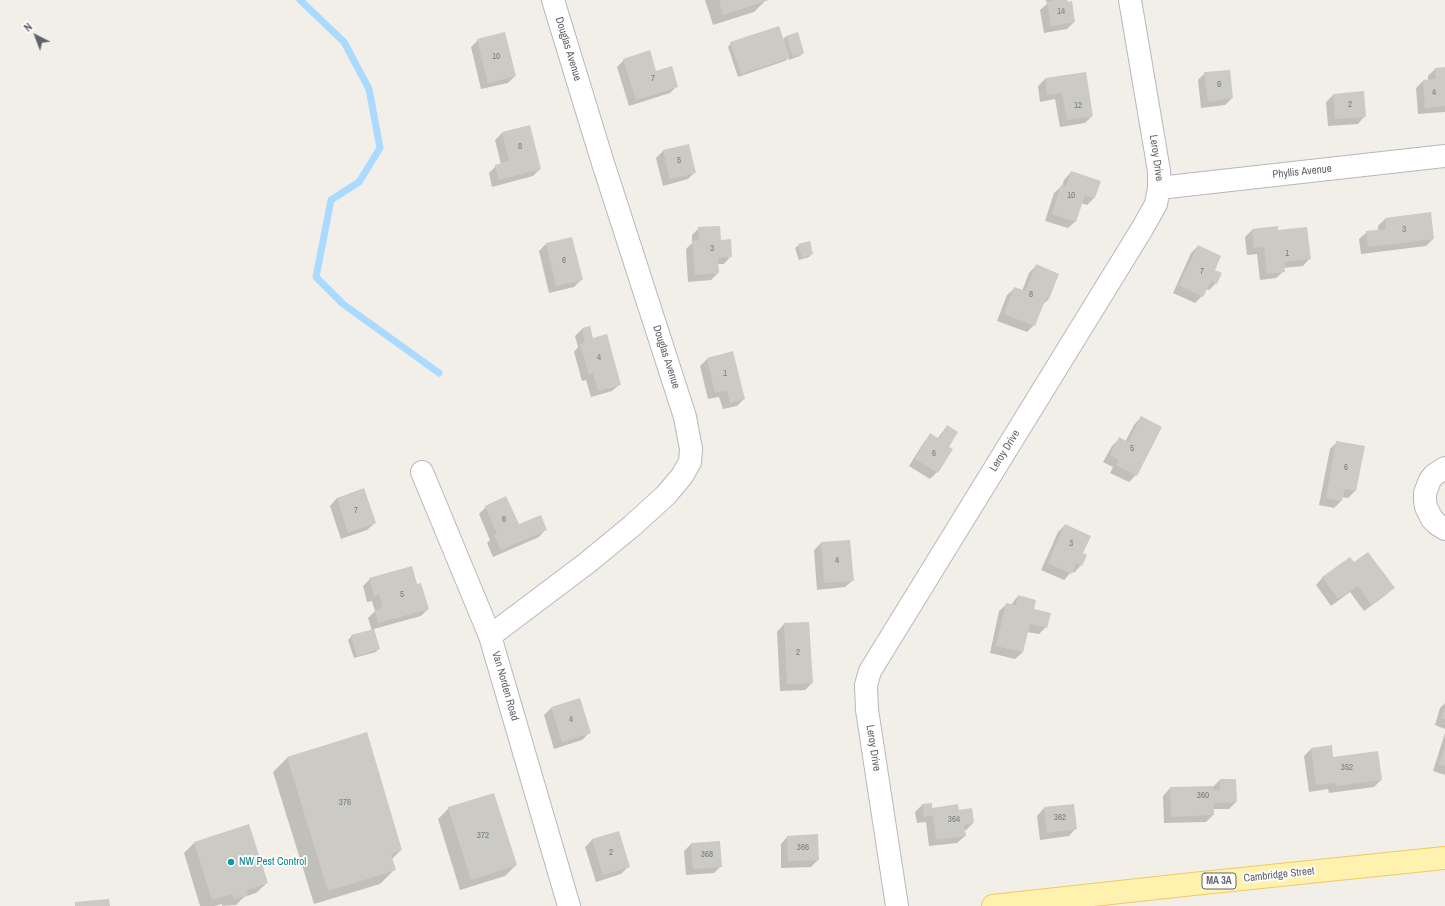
<!DOCTYPE html>
<style>
body{margin:0}
#map{position:relative;width:1445px;height:906px;overflow:hidden;background:#f1efe8;font-family:"Archivo Narrow",sans-serif}
canvas{display:block}
.north{position:absolute;left:16px;top:16px;width:40px;height:40px;-webkit-text-stroke:3px #fff;paint-order:stroke;rotate:318deg;font-size:11px;font-weight:700;line-height:16px;text-align:center;color:#5f6368}
.north::after{content:'';display:block;margin:auto;width:14px;height:18px;background:#5f6368;clip-path:polygon(50% 0,100% 100%,50% 72%,0 100%)}
</style>
<div id="map">
<canvas width="1445" height="906"></canvas>
<div class="north">N</div>
</div>
<script>
const g = document.querySelector('canvas').getContext('2d');
g.lineJoin = 'round';
function paint(path, color) { g.fillStyle = color; g.fill(path, 'evenodd'); }
const toPath = rows => new Path2D(rows.map(r => 'M' + r).join(''));
function stroke(path, color, width, dash) { g.strokeStyle = color; g.lineWidth = width; g.lineCap = dash ? 'butt' : 'round'; g.setLineDash(dash || []); g.stroke(path); }
function write(font, color, halo, rows, align = 'center') {
  g.font = font + ' "Archivo Narrow",sans-serif'; g.lineWidth = 3.5; g.setLineDash([]); g.textBaseline = 'middle'; g.strokeStyle = halo; g.fillStyle = color; for (const [text, x, y, turn = 0] of rows) {
    g.save(); g.translate(x, y); g.rotate((+turn || 0) * Math.PI / 180); g.textAlign = isNaN(turn) ? turn : align; if (halo) g.strokeText(text, 0, 0); g.fillText(text, 0, 0); g.restore();
  }
}
paint(toPath([
 [705,0,765,0,765,1,754,12,713,25],
 [1046,0,1066,0,1074,22,1067,29,1044,33,1040,10,1047,4],
 [786,36,803,53,800,56,789,60,789,58,785,61,738,77,728,47,731,43,783,40],
 [478,40,515,76,508,83,481,89,471,47],
 [624,60,656,72,677,86,670,93,629,106,617,67],
 [1445,68,1445,112,1418,114,1416,88,1423,81,1428,81,1428,76,1435,69],
 [1085,73,1092,116,1085,123,1060,127,1055,99,1040,102,1038,86,1045,79],
 [1205,73,1232,98,1225,105,1201,108,1198,80],
 [1333,95,1365,116,1358,124,1328,126,1326,102],
 [529,126,540,169,533,176,492,187,489,173,496,166,501,164,495,140,502,133],
 [663,151,695,172,688,179,663,186,656,158],
 [1071,172,1094,198,1087,205,1081,203,1076,221,1068,228,1045,221,1054,193,1062,186,1064,180],
 [1385,219,1433,239,1426,246,1361,254,1359,239,1367,232,1378,231,1378,226],
 [699,228,720,241,731,256,724,264,718,264,718,273,711,280,688,282,686,249,692,243,692,235],
 [1252,230,1278,232,1310,258,1303,266,1283,268,1284,271,1276,278,1260,280,1257,254,1247,255,1245,237],
 [546,244,581,280,574,287,549,293,539,251],
 [799,245,812,254,809,257,799,260,795,248],
 [1198,246,1213,270,1216,283,1209,290,1206,289,1202,296,1195,303,1173,293,1191,253],
 [1036,266,1049,299,1042,305,1034,325,1027,332,997,321,1007,295,1015,288,1022,291,1029,273],
 [589,327,592,339,620,384,612,391,591,397,586,380,582,381,574,352,578,347,575,336,582,329],
 [707,359,744,399,737,406,723,409,719,397,708,399,700,366],
 [1141,417,1136,475,1129,482,1110,473,1113,467,1103,462,1112,446,1119,439,1125,442,1134,425],
 [947,426,948,447,937,472,930,479,909,466,924,442,931,435,937,439],
 [1337,442,1363,447,1355,491,1348,498,1342,497,1341,501,1334,508,1319,505,1330,449],
 [337,498,375,523,367,530,341,539,330,506],
 [486,507,519,526,546,529,539,537,493,557,487,543,490,540,479,514],
 [1065,525,1081,553,1081,565,1074,573,1072,571,1064,580,1041,570,1058,532],
 [849,541,853,580,845,587,817,590,814,550,821,543],
 [1353,564,1393,588,1386,595,1364,611,1350,592,1331,606,1316,585,1323,577],
 [370,579,428,609,421,616,374,629,379,648,376,652,354,658,348,640,352,636,372,631,368,618,375,611,372,601,367,602,363,586],
 [1018,596,1033,610,1046,627,1039,634,1027,632,1023,652,1015,659,990,653,999,611,1007,604,1011,605],
 [784,624,812,683,805,690,780,691,777,632],
 [1445,703,1445,729,1435,725,1440,708],
 [551,708,589,733,582,740,554,749,544,715],
 [1445,733,1445,775,1433,771],
 [1311,749,1332,758,1381,780,1374,787,1329,793,1328,789,1309,792,1304,756],
 [287,758,401,850,391,860,394,870,380,884,314,904,273,772],
 [1220,780,1235,780,1236,802,1229,809,1213,809,1213,815,1206,822,1164,823,1163,796,1170,788,1212,787,1212,788],
 [931,804,931,809,958,811,973,823,966,830,964,830,965,836,957,843,929,846,926,822,917,823,915,812,922,805],
 [449,808,516,865,505,876,460,890,438,819],
 [1044,808,1076,828,1069,836,1040,840,1037,816],
 [618,832,628,867,621,874,596,882,585,847,592,840],
 [788,836,818,860,811,867,781,868,781,844],
 [194,843,267,883,256,893,244,897,236,905,222,906,222,904,215,906,200,906,184,853],
 [691,844,721,866,714,873,686,875,684,851]
]), '#0003');
stroke(toPath([
 [300,0,344,42,369,89,380,148,359,182,331,200,316,277,343,304,439,373]
]), '#aadaff', 7);
paint(toPath([
 [719,0,769,0,723,15],
 [1054,0,1067,0,1068,2,1072,1,1075,22,1051,26,1047,2],
 [779,26,790,58,741,74,730,42],
 [505,32,516,76,488,83,477,39],
 [798,32,804,53,793,57,786,36],
 [650,50,656,71,672,66,678,87,636,100,623,59],
 [1445,67,1445,106,1425,108,1423,80,1436,79,1435,68],
 [1230,70,1233,98,1208,102,1204,72],
 [1086,72,1093,116,1067,120,1062,93,1047,95,1045,78],
 [1364,91,1366,117,1335,119,1333,94],
 [530,125,541,169,499,180,495,165,509,161,502,132],
 [689,144,696,173,670,179,663,150],
 [1071,171,1101,181,1095,198,1085,195,1076,222,1052,214,1061,185,1066,187],
 [1431,212,1434,239,1368,247,1366,231,1386,229,1385,218],
 [720,226,721,240,731,239,732,257,718,258,719,273,695,275,692,241,699,240,698,227],
 [1278,226,1278,230,1307,227,1311,259,1284,262,1285,272,1267,274,1264,247,1254,248,1252,229],
 [572,237,583,280,556,286,546,243],
 [810,241,813,254,802,258,798,244],
 [1198,245,1221,256,1215,270,1222,273,1217,284,1211,281,1203,297,1179,285],
 [1036,264,1059,274,1049,299,1046,298,1035,326,1004,314,1014,287,1026,291],
 [590,326,593,338,607,334,621,385,598,391,593,373,589,375,580,344,585,342,582,328],
 [733,351,745,399,730,403,727,390,715,393,707,358],
 [1141,416,1162,427,1137,476,1116,465,1119,460,1110,455,1119,437,1128,442],
 [947,425,958,432,949,447,953,449,938,473,915,459,930,433,939,439],
 [1336,441,1365,446,1356,491,1345,489,1342,501,1326,498],
 [364,488,376,523,348,533,337,498],
 [506,496,519,524,541,515,547,530,501,550,494,535,497,534,485,506],
 [1065,524,1091,536,1083,553,1087,555,1082,566,1076,563,1072,574,1048,563],
 [850,540,854,581,824,583,821,542],
 [1368,552,1395,588,1371,605,1358,586,1338,599,1322,577,1350,557,1354,562],
 [412,566,417,584,421,583,429,609,378,623,375,610,383,607,379,594,374,596,369,578],
 [1018,595,1036,600,1034,609,1051,613,1047,628,1030,624,1023,652,996,646,1006,603,1016,605],
 [809,622,813,683,787,684,784,623],
 [374,629,380,649,357,656,351,635],
 [580,698,591,733,562,742,551,707],
 [1445,707,1445,719,1441,718],
 [367,732,402,850,391,854,396,870,328,891,287,757],
 [1332,745,1333,757,1378,751,1382,780,1336,786,1335,783,1316,785,1311,748],
 [1445,747,1445,766,1439,764],
 [1220,779,1236,779,1237,802,1214,803,1214,815,1171,817,1170,787,1213,786,1213,790,1220,790],
 [494,793,517,865,471,880,448,807],
 [932,803,932,808,958,804,959,810,972,808,974,823,964,825,966,836,936,840,933,815,924,817,922,804],
 [1074,804,1077,829,1047,833,1044,807],
 [249,824,268,883,246,890,248,895,234,899,232,894,212,900,194,842],
 [619,831,630,867,603,875,592,839],
 [818,834,819,860,788,861,787,836],
 [720,841,722,867,693,869,691,843],
 [109,899,110,906,75,906,75,902]
]), '#cccac5');
const minor = toPath([
 [1159,188,1445,156],
 [1445,468,1434,475,1430,480,1425,493,1425,500,1426,507,1432,519,1437,524,1445,529],
 [422,472,490,636,569,906],
 [490,636,587,563,632,526,666,495,682,476,690,462,691,449,685,417,602,160,553,0],
 [897,906,867,710,866,685,870,671,875,663,1142,229,1156,204,1159,188,1159,171,1130,0]
]);
const primary = toPath([
 [993,906,1193,884,1445,858]
]);
stroke(minor, '#b5b8bc', 24);
stroke(primary, '#f2c960', 24);
stroke(minor, '#fff', 22);
stroke(primary, '#fff2af', 22);
for (const [x, y, r, color] of [
 [231,862,4,"#0f9aa8"]
]) { const dot = new Path2D(); dot.arc(x, y, r, 0, 2 * Math.PI); g.fillStyle = color; g.fill(dot); stroke(dot, '#fff', 1.5); }
write('9px', '#7a7d7f', null, [
 ["14",1061,12],
 ["10",496,57],
 ["7",653,79],
 ["9",1219,85],
 ["4",1434,93],
 ["2",1350,105],
 ["12",1078,106],
 ["8",520,147],
 ["5",679,161],
 ["10",1071,196],
 ["3",1404,230],
 ["3",712,249],
 ["1",1287,254],
 ["6",564,261],
 ["7",1202,272],
 ["8",1031,295],
 ["4",599,358],
 ["1",725,374],
 ["5",1132,449],
 ["6",934,454],
 ["6",1346,468],
 ["7",356,511],
 ["6",504,520],
 ["3",1071,544],
 ["4",837,561],
 ["5",402,595],
 ["2",798,653],
 ["4",571,720],
 ["352",1347,768],
 ["360",1203,796],
 ["376",345,803],
 ["362",1060,818],
 ["364",954,820],
 ["372",483,836],
 ["366",803,848],
 ["2",611,853],
 ["368",707,855]
]);
for (const [x, y, w] of [
 [1219,881,34]
]) { const box = new Path2D(); box.roundRect(x - w / 2, y - 8, w, 16, 3); g.fillStyle = '#fff'; g.fill(box); stroke(box, '#5f6368', 1); }
write('bold 10px', '#5f6368', null, [
 ["MA 3A",1219,881]
]);
write('11px', '#5f6368', '#fff', [
 ["Douglas Avenue",568,49,73],
 ["Leroy Drive",1156,158,82],
 ["Phyllis Avenue",1302,172,-6],
 ["Douglas Avenue",666,357,72],
 ["Leroy Drive",1005,451,-58],
 ["Van Norden Road",505,686,74],
 ["Leroy Drive",873,748,81],
 ["Cambridge Street",1279,875,-6]
]);
write('11px', '#0d838f', '#fff', [
 ["NW Pest Control",239,862]
], 'left');
</script>
